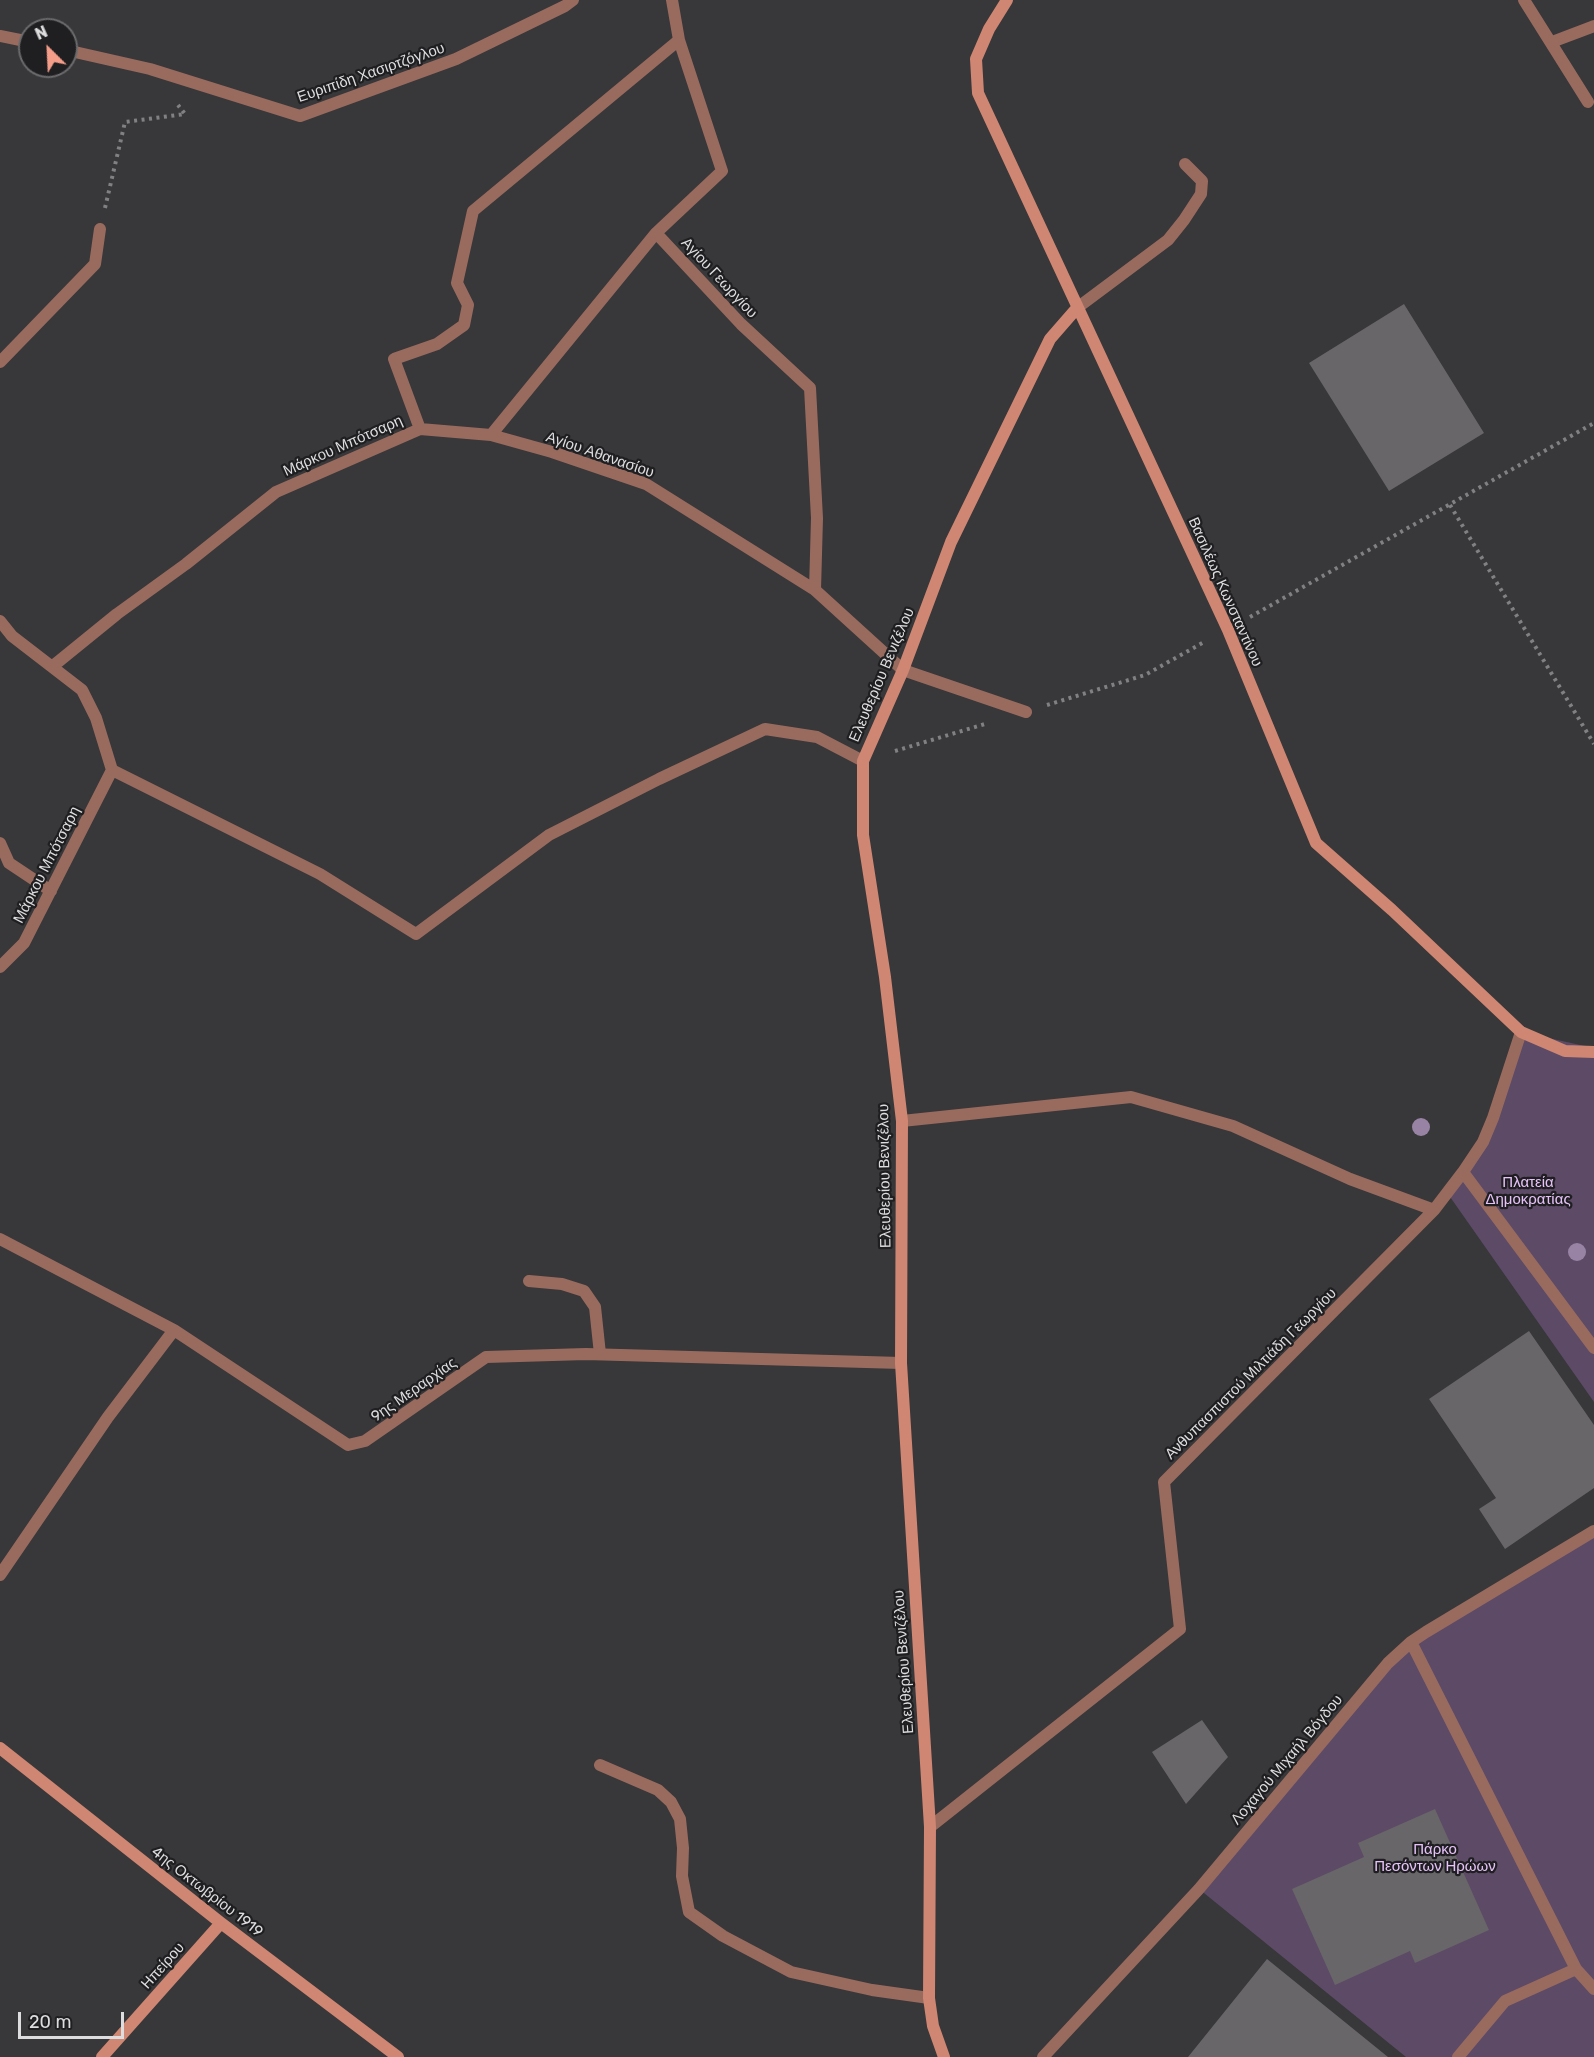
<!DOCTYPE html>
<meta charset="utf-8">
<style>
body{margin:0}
#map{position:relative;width:1594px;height:2057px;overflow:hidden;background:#383739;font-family:Rubik,sans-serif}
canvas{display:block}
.north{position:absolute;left:18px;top:18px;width:60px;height:60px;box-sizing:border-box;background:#1f1e20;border:2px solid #6b6a6c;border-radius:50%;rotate:336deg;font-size:16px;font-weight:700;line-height:24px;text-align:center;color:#dddcde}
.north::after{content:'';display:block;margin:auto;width:21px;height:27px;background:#f49e8a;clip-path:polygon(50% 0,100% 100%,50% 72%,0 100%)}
.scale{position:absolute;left:18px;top:2012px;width:106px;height:27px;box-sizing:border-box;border:3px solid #dddcde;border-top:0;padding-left:8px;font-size:18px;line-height:21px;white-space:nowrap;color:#dddcde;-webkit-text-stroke:4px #1f1e20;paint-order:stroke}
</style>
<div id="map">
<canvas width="1594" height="2057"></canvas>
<div class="north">N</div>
<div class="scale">20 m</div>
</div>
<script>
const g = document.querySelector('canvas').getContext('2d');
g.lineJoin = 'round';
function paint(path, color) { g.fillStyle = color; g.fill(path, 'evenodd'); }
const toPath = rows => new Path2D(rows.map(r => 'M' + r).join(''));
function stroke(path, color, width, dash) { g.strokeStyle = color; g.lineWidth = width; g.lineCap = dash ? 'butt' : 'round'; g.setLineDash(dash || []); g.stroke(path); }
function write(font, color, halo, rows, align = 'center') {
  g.font = font + ' Rubik,sans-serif'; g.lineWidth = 4.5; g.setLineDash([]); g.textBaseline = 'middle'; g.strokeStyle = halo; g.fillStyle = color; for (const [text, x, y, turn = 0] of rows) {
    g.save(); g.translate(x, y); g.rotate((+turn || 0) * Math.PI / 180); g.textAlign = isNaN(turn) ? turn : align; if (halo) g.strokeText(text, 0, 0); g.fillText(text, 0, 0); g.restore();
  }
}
paint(toPath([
 [1521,1032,1594,1048,1594,1402,1448,1194,1493,1118],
 [1594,1531,1594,2057,1406,2057,1199,1889,1411,1642]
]), '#5c4a66');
paint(toPath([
 [1404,304,1484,433,1389,491,1309,363],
 [1529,1331,1594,1425,1594,1488,1505,1549,1479,1509,1496,1498,1429,1399],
 [1202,1720,1228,1757,1186,1804,1152,1752],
 [1435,1809,1489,1930,1415,1963,1410,1951,1335,1985,1292,1889,1364,1857,1358,1843],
 [1267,1959,1388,2057,1188,2057]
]), '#686668');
stroke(toPath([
 [105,208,125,122,185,114,178,105],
 [1450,505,1594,744],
 [1250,617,1594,423],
 [1047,705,1145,675,1206,641],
 [895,751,985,724]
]), '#818082', 4, [3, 4.5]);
stroke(toPath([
 [1524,0,1588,102],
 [1552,42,1594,26],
 [1077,308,1168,240,1184,220,1201,194,1202,181,1185,164],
 [529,1281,562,1284,584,1291,595,1307,600,1354],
 [600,1765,658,1790,671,1802,680,1819,683,1848,682,1876,689,1912,723,1936,791,1972,872,1990,929,1998]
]), '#996b5e', 12);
stroke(toPath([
 [672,0,679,40,722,171,656,233,741,324,810,388,817,518,815,590],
 [0,36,30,42],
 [66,50,150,69,300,116,456,59,565,6,573,0],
 [0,362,95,264,100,229],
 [420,429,394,359,437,344,464,325,468,305,457,283,473,211,679,40],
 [491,435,656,233],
 [0,621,12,636,82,690,96,718,112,770,320,874,416,934,549,835,659,779,765,729,817,737,863,761],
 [53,666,117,614,186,564,276,492,420,429,491,435,552,452,646,484,815,590,903,670,1026,712],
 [0,843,9,863,51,891],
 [0,967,24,943,112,770],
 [1521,1032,1493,1118,1483,1142,1463,1172,1594,1348],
 [902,1121,1131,1097,1233,1126,1350,1179,1434,1210],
 [0,1239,174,1330,348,1445,365,1441,486,1357,586,1354,901,1363],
 [0,1575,108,1417,174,1330],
 [1411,1642,1576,1969,1594,1989],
 [930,1827,1180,1629,1164,1482,1434,1210,1463,1172],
 [1043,2057,1199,1889,1388,1663,1411,1642,1426,1632,1594,1531],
 [1458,2057,1505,2001,1576,1969]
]), '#996b5e', 12);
stroke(toPath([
 [1007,0,989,29,976,59,978,93,1228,630,1316,843,1392,910,1521,1032,1565,1051,1594,1052],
 [0,1748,221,1923,398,2057],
 [102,2057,221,1923],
 [944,2057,933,2026,929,1998,930,1827,901,1363,902,1121,885,977,863,835,863,761,903,670,951,542,1050,339,1077,308]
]), '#cf8672', 12);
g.fillStyle = '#9883a4';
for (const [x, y] of [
 [1421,1127],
 [1577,1252]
]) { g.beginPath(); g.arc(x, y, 9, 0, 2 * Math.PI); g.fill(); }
write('15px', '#dddcde', '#1f1e20', [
 ["Ευριπίδη Χασιρτζόγλου",371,73,-19],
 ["Αγίου Γεωργίου",719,278,47],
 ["Μάρκου Μπότσαρη",343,446,-24],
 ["Αγίου Αθανασίου",600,455,19],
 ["Βασιλέως Κωνσταντίνου",1225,592,66],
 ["Ελευθερίου Βενιζέλου",882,675,-67],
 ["Μάρκου Μπότσαρη",47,865,-63],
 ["Ελευθερίου Βενιζέλου",885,1176,-91],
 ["Ανθυπασπιστού Μιλτιάδη Γεωργίου",1251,1374,-45],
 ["9ης Μεραρχίας",414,1390,-35],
 ["Ελευθερίου Βενιζέλου",904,1662,-94],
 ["Λοχαγού Μιχαήλ Βόγδου",1287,1760,-50],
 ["4ης Οκτωβρίου 1919",207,1892,38],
 ["Ηπείρου",163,1966,-48]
]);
write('15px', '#e7c2fb', '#1f1e20', [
 ["Πλατεία",1528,1183],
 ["Δημοκρατίας",1528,1200],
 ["Πάρκο",1435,1850],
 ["Πεσόντων Ηρώων",1435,1867]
]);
</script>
